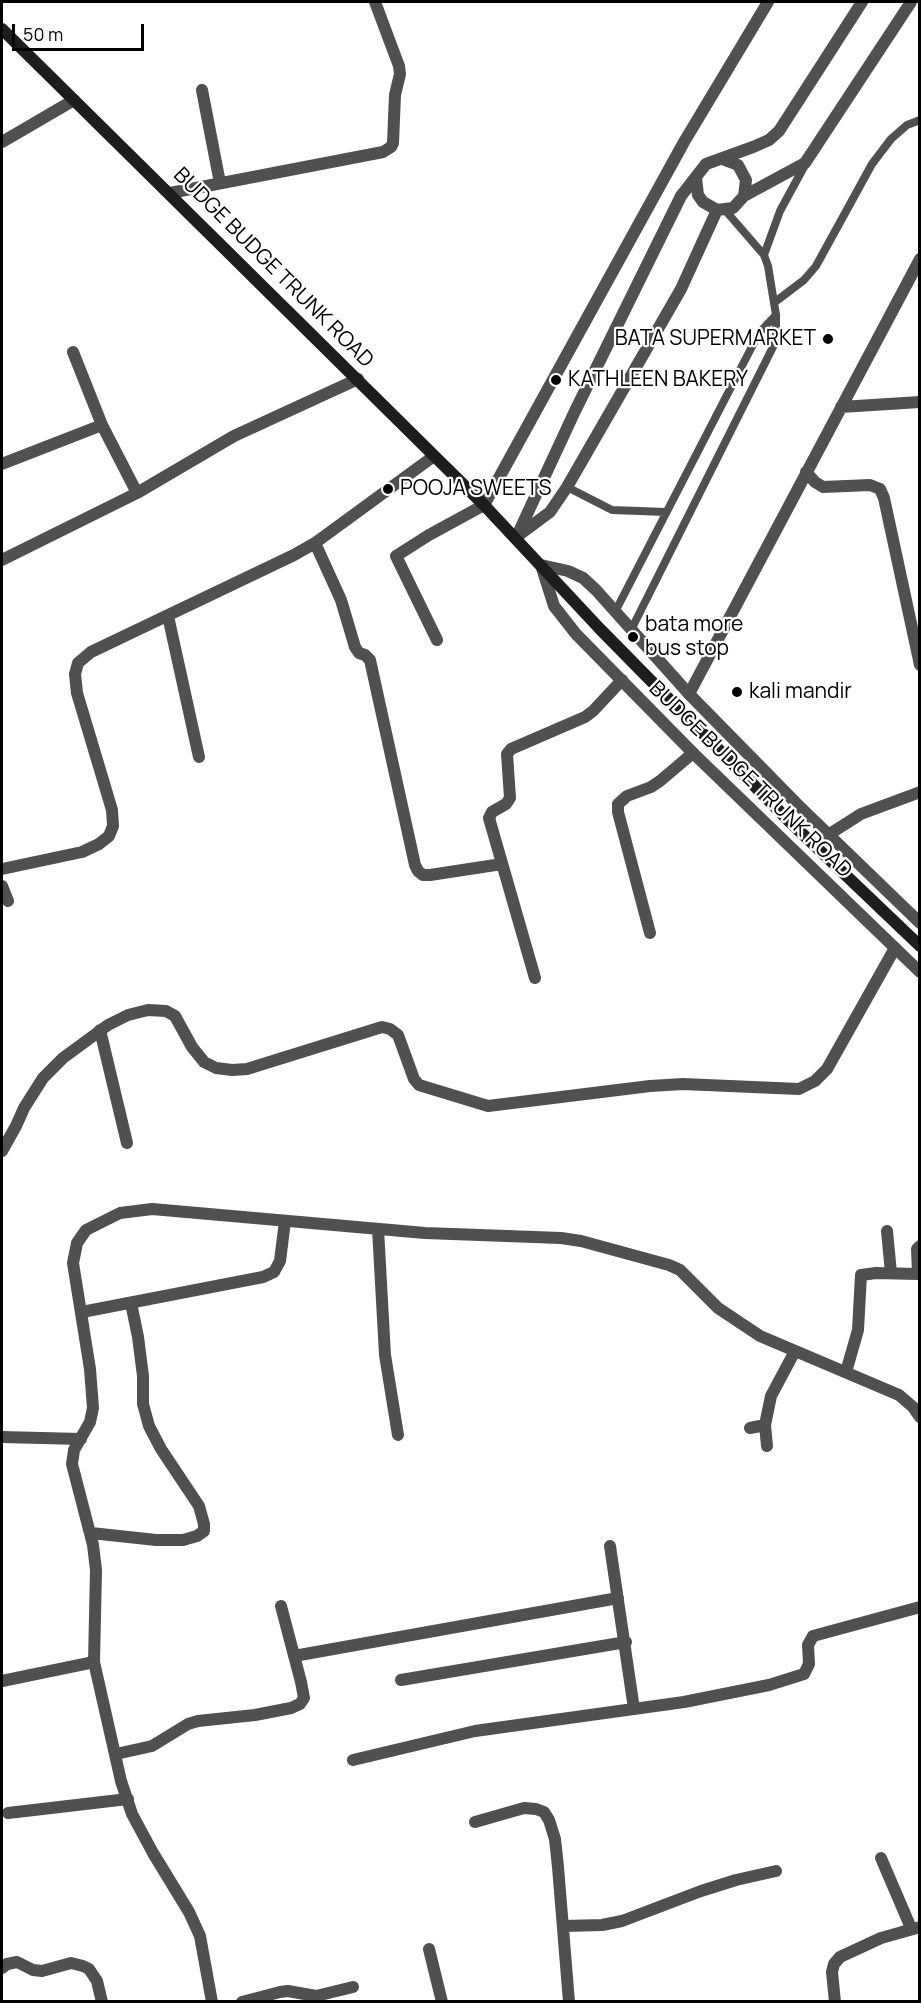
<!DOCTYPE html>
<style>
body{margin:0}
#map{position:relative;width:921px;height:2003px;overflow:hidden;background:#fff;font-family:Manrope,sans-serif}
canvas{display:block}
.frame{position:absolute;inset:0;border:3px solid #000;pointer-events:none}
.scale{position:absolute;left:12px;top:24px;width:132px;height:27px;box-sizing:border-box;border:3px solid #000;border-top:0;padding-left:8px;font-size:18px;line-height:21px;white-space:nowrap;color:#000;-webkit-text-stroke:4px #fff;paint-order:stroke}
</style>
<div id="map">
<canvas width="921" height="2003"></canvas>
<div class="frame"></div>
<div class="scale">50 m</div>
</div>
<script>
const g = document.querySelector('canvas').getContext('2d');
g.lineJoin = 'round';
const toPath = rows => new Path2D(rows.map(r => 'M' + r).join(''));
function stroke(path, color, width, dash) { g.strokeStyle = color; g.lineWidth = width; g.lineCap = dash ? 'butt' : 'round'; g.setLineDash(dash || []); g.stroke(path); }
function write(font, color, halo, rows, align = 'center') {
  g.font = font + ' Manrope,sans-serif'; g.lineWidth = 4.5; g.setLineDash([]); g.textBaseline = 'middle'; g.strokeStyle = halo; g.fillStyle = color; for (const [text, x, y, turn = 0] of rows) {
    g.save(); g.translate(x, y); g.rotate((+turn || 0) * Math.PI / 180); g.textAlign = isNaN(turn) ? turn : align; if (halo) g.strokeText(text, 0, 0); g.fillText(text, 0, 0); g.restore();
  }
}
stroke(toPath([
 [764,255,780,211,805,165],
 [775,302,804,280,816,266,872,164,891,139,907,125,920,120],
 [567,487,612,510,666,512],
 [615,612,759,333,776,315],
 [631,630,776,341,776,315,768,266,764,255,725,210]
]), '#505050', 8);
stroke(toPath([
 [202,90,220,183],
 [170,193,383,152,391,147,393,143,395,95,400,74,399,66,375,2],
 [73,352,102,425,137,493],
 [841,407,920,402],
 [2,464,102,425],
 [806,472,815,482,823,487,870,485,880,489,884,498,920,665],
 [315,543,341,600,355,647,359,653,365,655,370,660,415,865,418,871,423,875,430,875,502,864],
 [2,560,137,493,234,436,358,379],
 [168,616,199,757],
 [437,640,396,556,429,535,484,505,684,142,768,2],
 [689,694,920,259],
 [828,835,861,814,920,792],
 [2,869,82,852,99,844,109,836,113,826,112,810,77,693,75,674,78,663,91,652,294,555,315,543,434,456],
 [2,886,8,901],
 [650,933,618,812,618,804,627,796,651,787,660,781,693,753],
 [535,978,489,818,492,812,506,804,510,798,507,754,511,749,585,717,593,711,622,680],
 [100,1030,127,1143],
 [2,1151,16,1126,24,1108,43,1078,63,1058,108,1025,128,1015,148,1010,166,1011,175,1016,192,1047,204,1062,216,1068,232,1070,247,1069,382,1027,390,1029,398,1035,414,1079,419,1085,488,1106,650,1086,683,1084,799,1089,815,1081,827,1069,895,948],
 [378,1229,385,1355,398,1435],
 [887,1231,891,1273],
 [82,1312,263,1277,274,1272,280,1261,285,1221],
 [846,1372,858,1330,861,1275,876,1273,918,1274,917,1249,920,1246],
 [750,1428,765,1425],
 [2,1437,81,1439],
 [767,1446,765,1425,771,1396,795,1351],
 [91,1533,156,1540,183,1540,197,1536,204,1531,204,1524,199,1506,161,1449,149,1426,143,1404,143,1376,138,1337,131,1303],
 [610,1546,634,1709],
 [294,1656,618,1598],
 [401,1680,626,1642],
 [2,1681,94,1662],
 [116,1754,152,1746,188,1724,198,1721,255,1715,291,1708,300,1704,304,1698,301,1682,281,1606],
 [353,1760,475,1731,684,1702,769,1685,804,1674,809,1664,808,1645,813,1636,920,1607],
 [8,1813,128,1799],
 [475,1822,524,1808,536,1809,544,1812,549,1820,555,1839,558,1867,569,2002],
 [881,1858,911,1928],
 [564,1926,602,1925,622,1921,701,1891,736,1880,776,1871],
 [429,1949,442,2002],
 [2,1968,7,1964,17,1962,33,1970,42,1971,71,1963,83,1966,89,1969,97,1981,102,2002],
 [212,2002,200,1936,189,1912,153,1853,132,1814,121,1781,94,1662,96,1570,93,1545,72,1464,74,1450,90,1422,93,1408,90,1369,73,1263,77,1243,86,1230,120,1213,152,1209,425,1233,561,1238,581,1241,669,1265,680,1270,718,1308,760,1336,899,1395,913,1407,920,1417],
 [242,2002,280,1992,288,1991,316,1996,353,1987],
 [835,2002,832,1972,834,1964,840,1957,881,1938,920,1927]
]), '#505050', 12);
stroke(toPath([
 [2,142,74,100],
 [696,178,698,195,703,202,717,210,733,208,744,196,746,180,738,165,722,159],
 [744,196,805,163,911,2],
 [519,535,550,512,567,487,681,289,717,210],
 [516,538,575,411,681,196,706,164,753,147,769,140,779,131,862,2],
 [920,923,798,805,689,694,596,590,583,578,568,571,541,565,554,606,576,634,693,753,920,972]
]), '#505050', 12);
stroke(toPath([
 [2,29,484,505,600,629,790,822,920,946]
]), '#1d1d1d', 12);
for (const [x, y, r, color] of [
 [828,339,6,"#000"],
 [556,380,6,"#000"],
 [388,489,6,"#000"],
 [633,637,6,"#000"],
 [737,692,6,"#000"]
]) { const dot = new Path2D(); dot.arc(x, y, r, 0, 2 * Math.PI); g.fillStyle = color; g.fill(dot); stroke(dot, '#fff', 2); }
write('21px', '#000', '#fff', [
 ["BUDGE BUDGE TRUNK ROAD",273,268,45],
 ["BUDGE BUDGE TRUNK ROAD",750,780,44]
]);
write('21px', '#000', '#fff', [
 ["BATA SUPERMARKET",816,339,"right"],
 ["KATHLEEN BAKERY",568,380],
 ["POOJA SWEETS",400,489],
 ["bata more",645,625],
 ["bus stop",645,649],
 ["kali mandir",749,692]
], 'left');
</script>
